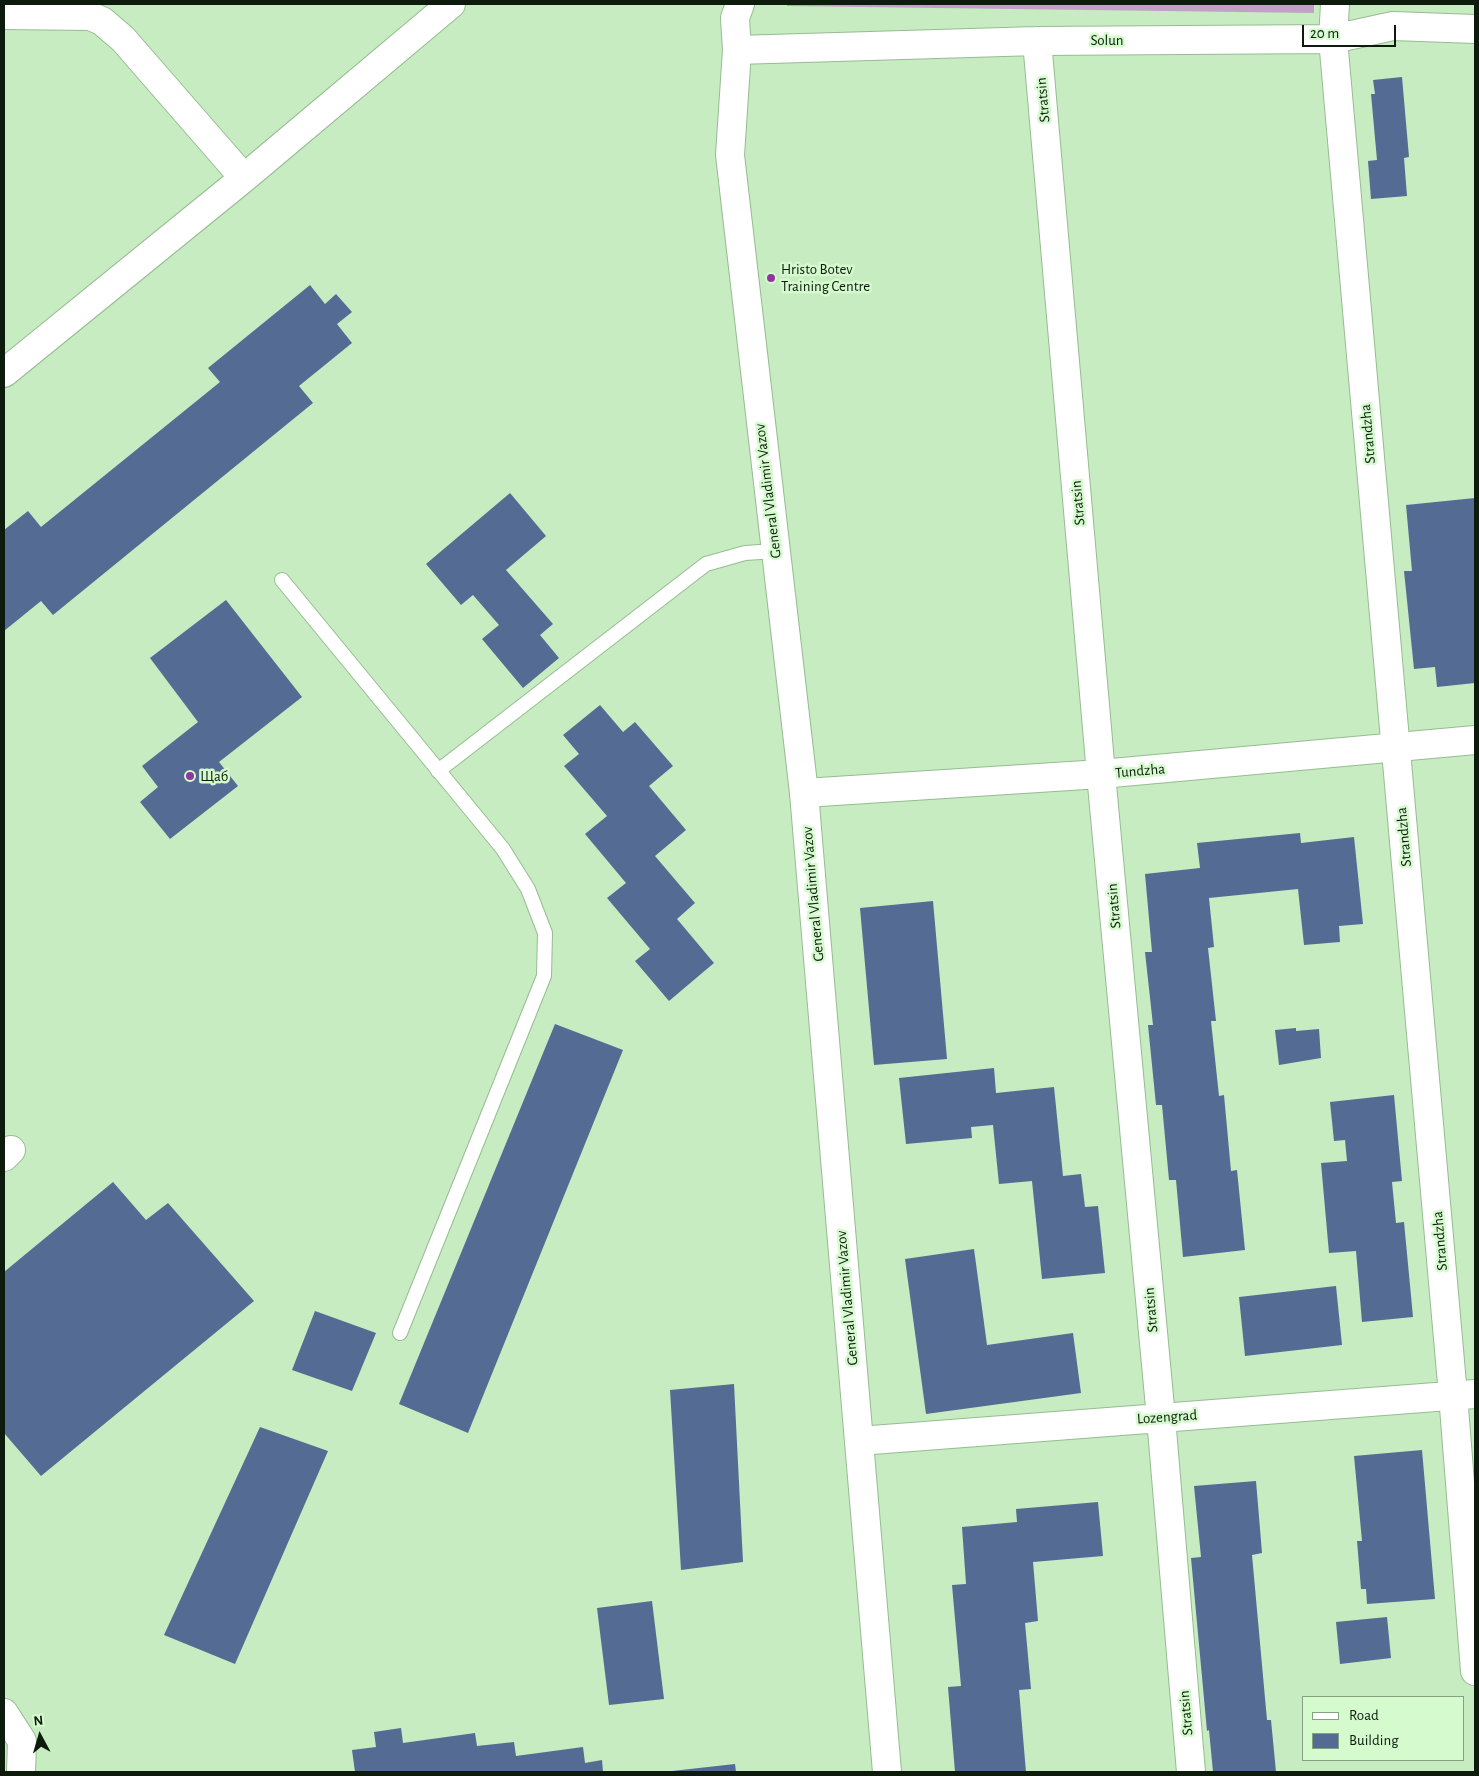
<!DOCTYPE html>
<meta charset="utf-8">
<style>
body{margin:0}
#map{position:relative;width:1479px;height:1776px;overflow:hidden;background:#c7ecc1;font-family:"Alegreya Sans",sans-serif}
canvas{display:block}
.frame{position:absolute;inset:0;border:5px solid #0d1b0c;pointer-events:none}
.legend{position:absolute;left:1302px;top:1696px;width:162px;height:65px;box-sizing:border-box;background:#d4face;border:1px solid #84a180;margin:0;padding:6px 9px;list-style:none;font-size:15px;color:#0d1b0c}
.legend li{display:flex;align-items:center;gap:10px;height:25px}
.legend b{width:25px;border:1px solid #84a180}
.north{position:absolute;left:15px;top:1711px;width:50px;height:50px;-webkit-text-stroke:4px #d4face;paint-order:stroke;rotate:354deg;font-size:14px;font-weight:700;line-height:20px;text-align:center;color:#0d1b0c}
.north::after{content:'';display:block;margin:auto;width:18px;height:22px;background:#0d1b0c;clip-path:polygon(50% 0,100% 100%,50% 72%,0 100%)}
.scale{position:absolute;left:1302px;top:25px;width:94px;height:22px;box-sizing:border-box;border:2px solid #0d1b0c;border-top:0;padding-left:6px;font-size:15px;line-height:18px;white-space:nowrap;color:#0d1b0c;-webkit-text-stroke:4px #d4face;paint-order:stroke}
</style>
<div id="map">
<canvas width="1479" height="1776"></canvas>
<div class="frame"></div>
<ul class="legend">
<li><b style="height:6px;background:#fff"></b>Road</li>
<li><b style="height:14px;background:#546b93"></b>Building</li>
</ul>
<div class="north">N</div>
<div class="scale">20 m</div>
</div>
<script>
const g = document.querySelector('canvas').getContext('2d');
g.lineJoin = 'round';
function paint(path, color) { g.fillStyle = color; g.fill(path, 'evenodd'); }
const toPath = rows => new Path2D(rows.map(r => 'M' + r).join(''));
function stroke(path, color, width, dash) { g.strokeStyle = color; g.lineWidth = width; g.lineCap = dash ? 'butt' : 'round'; g.setLineDash(dash || []); g.stroke(path); }
function write(font, color, halo, rows, align = 'center') {
  g.font = font + ' "Alegreya Sans",sans-serif'; g.lineWidth = 5; g.setLineDash([]); g.textBaseline = 'middle'; g.strokeStyle = halo; g.fillStyle = color; for (const [text, x, y, turn = 0] of rows) {
    g.save(); g.translate(x, y); g.rotate((+turn || 0) * Math.PI / 180); g.textAlign = isNaN(turn) ? turn : align; if (halo) g.strokeText(text, 0, 0); g.fillText(text, 0, 0); g.restore();
  }
}
paint(toPath([
 [787,4,1314,4,1314,13,787,6]
]), '#c2a1c7');
paint(toPath([
 [1402,77,1409,157,1404,158,1407,196,1371,199,1368,161,1377,160,1371,94,1375,94,1373,80],
 [310,285,325,304,336,294,352,312,337,324,352,343,299,386,313,403,53,615,41,601,4,631,4,530,28,511,41,527,220,382,208,368],
 [510,493,546,536,506,570,553,624,540,635,559,658,523,688,482,639,499,625,473,595,461,605,426,564],
 [1475,498,1475,683,1437,687,1435,667,1414,669,1404,571,1412,571,1406,505],
 [226,600,302,697,219,762,238,786,170,839,140,802,158,787,142,766,198,722,150,658],
 [600,705,623,732,635,722,673,766,649,786,686,830,655,856,695,903,677,919,714,963,669,1001,635,961,650,949,607,898,626,883,585,834,607,816,564,766,579,754,563,735],
 [1300,833,1301,843,1354,837,1363,924,1339,926,1340,942,1304,945,1298,889,1209,898,1214,947,1208,948,1216,1021,1211,1021,1219,1096,1224,1095,1231,1171,1237,1170,1245,1250,1183,1257,1176,1180,1169,1180,1162,1105,1156,1105,1148,1025,1153,1025,1145,952,1152,952,1145,874,1200,868,1197,843],
 [933,901,947,1059,874,1065,860,908],
 [555,1024,623,1050,468,1433,399,1404],
 [1296,1028,1296,1031,1319,1029,1321,1058,1279,1065,1275,1030],
 [994,1068,996,1093,1054,1087,1063,1176,1081,1174,1085,1207,1098,1206,1105,1273,1042,1279,1032,1181,999,1184,993,1125,971,1127,972,1138,906,1144,899,1078],
 [1394,1095,1402,1181,1392,1182,1396,1223,1404,1222,1413,1317,1362,1322,1356,1251,1329,1253,1321,1163,1347,1161,1345,1140,1334,1141,1330,1102],
 [113,1182,146,1220,168,1203,254,1301,41,1476,4,1433,4,1272],
 [974,1249,987,1345,1073,1333,1081,1393,926,1414,905,1259],
 [1336,1286,1342,1345,1245,1356,1239,1297],
 [315,1311,376,1333,352,1391,292,1370],
 [734,1384,743,1562,681,1570,670,1390],
 [260,1427,328,1451,235,1664,164,1635],
 [1422,1450,1435,1599,1367,1604,1366,1589,1361,1589,1357,1541,1362,1541,1354,1456],
 [1256,1481,1262,1553,1252,1555,1267,1720,1271,1720,1276,1772,1213,1772,1209,1730,1207,1731,1191,1558,1201,1557,1194,1486],
 [1098,1502,1103,1556,1033,1562,1038,1621,1025,1623,1031,1689,1019,1690,1026,1772,955,1772,948,1687,961,1686,952,1585,966,1584,962,1527,1017,1522,1016,1509],
 [652,1601,664,1699,609,1705,597,1608],
 [1387,1617,1391,1658,1340,1664,1336,1622],
 [401,1728,403,1743,475,1733,477,1746,514,1742,516,1756,583,1747,585,1763,602,1760,603,1772,355,1772,352,1750,376,1747,374,1732],
 [735,1764,736,1772,672,1772,672,1771]
]), '#546b93');
const lane = toPath([
 [282,580,503,849,528,889,545,933,544,976,400,1333],
 [438,771,706,564,745,553,776,551]
]);
const street = toPath([
 [1335,4,1333,39,1453,1395,1475,1671],
 [4,15,90,16,102,21,123,39,244,178],
 [1037,41,1101,774,1161,1418,1191,1772],
 [737,50,1037,41,1333,39,1393,26,1475,29],
 [4,373,244,178,451,4],
 [804,793,1101,774,1475,740],
 [4,1157,11,1150],
 [859,1441,1475,1394],
 [4,1713,22,1741,21,1772]
]);
const secondary = toPath([
 [740,4,735,18,737,50,730,155,804,793,887,1772]
]);
stroke(lane, '#97bb92', 16);
stroke(street, '#97bb92', 30);
stroke(secondary, '#97bb92', 30);
stroke(lane, '#fff', 14);
stroke(street, '#fff', 28);
stroke(secondary, '#fff', 28);
for (const [x, y, r, color] of [
 [771,278,5,"#9135a0"],
 [190,776,5,"#9135a0"]
]) { const dot = new Path2D(); dot.arc(x, y, r, 0, 2 * Math.PI); g.fillStyle = color; g.fill(dot); stroke(dot, '#d4face', 2); }
write('15px', '#0d1b0c', '#d4face', [
 ["Solun",1107,40],
 ["Stratsin",1043,100,-95],
 ["Strandzha",1368,434,-95],
 ["General Vladimir Vazov",768,491,-97],
 ["Stratsin",1078,503,-95],
 ["Tundzha",1140,771,-5],
 ["Strandzha",1404,837,-95],
 ["General Vladimir Vazov",813,894,-95],
 ["Stratsin",1114,906,-95],
 ["Strandzha",1440,1241,-95],
 ["General Vladimir Vazov",847,1298,-95],
 ["Stratsin",1151,1310,-95],
 ["Lozengrad",1167,1417,-4],
 ["Stratsin",1186,1713,-95]
]);
write('15px', '#0d1b0c', '#d4face', [
 ["Hristo Botev",781,269],
 ["Training Centre",781,286],
 ["Щаб",200,776]
], 'left');
</script>
